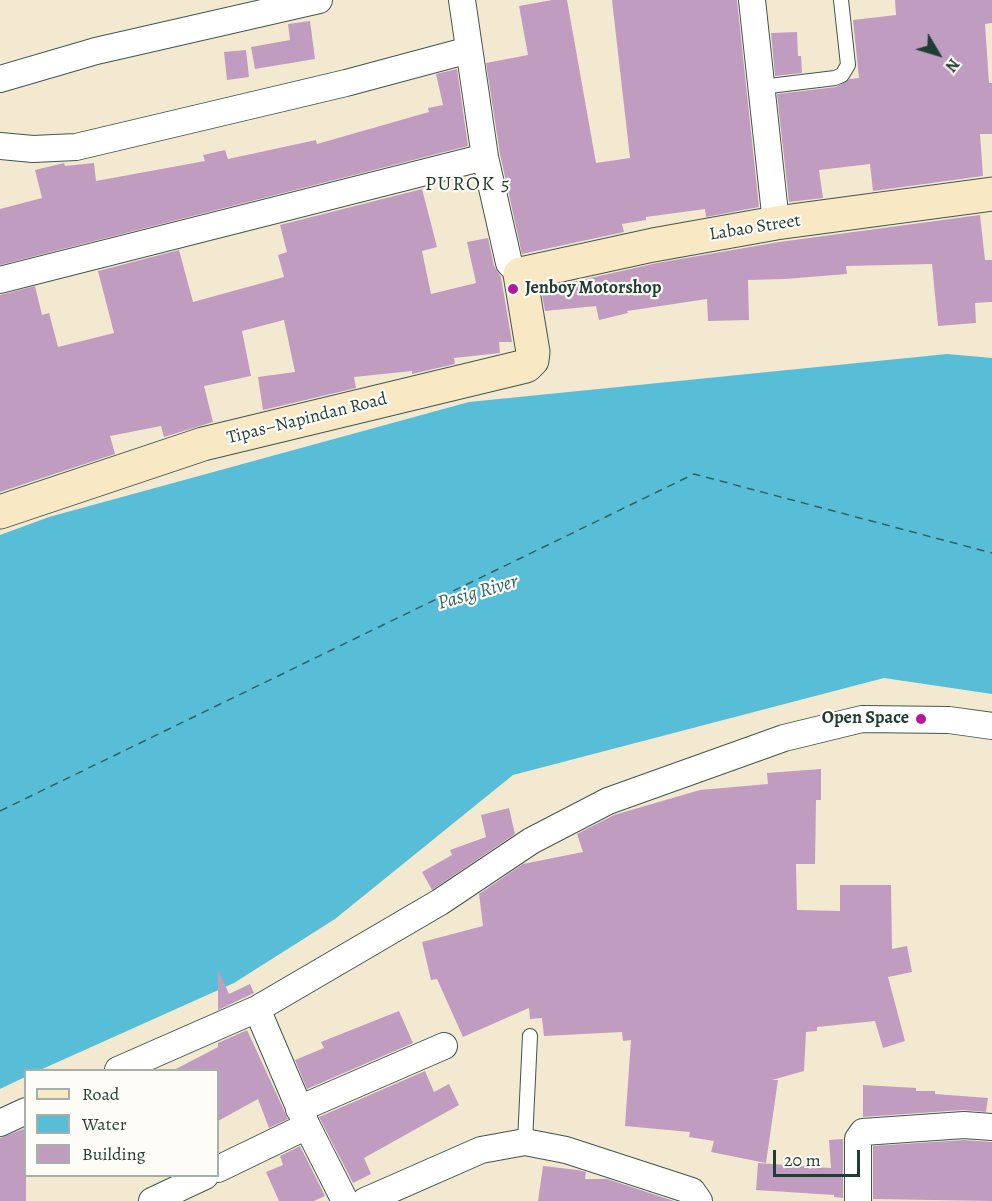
<!DOCTYPE html>
<meta charset="utf-8">
<style>
body{margin:0}
#map{position:relative;width:992px;height:1201px;overflow:hidden;background:#f3e9d1;font-family:Alegreya,serif}
canvas{display:block}
.legend{position:absolute;left:24px;top:1069px;width:195px;height:108px;box-sizing:border-box;background:#fdfcf7;border:2px solid #a4b0a9;margin:0;padding:8px 10px;list-style:none;font-size:18px;color:#1f3d34}
.legend li{display:flex;align-items:center;gap:12px;height:30px}
.legend b{width:30px;border:2px solid #a4b0a9}
.north{position:absolute;left:908px;top:24px;width:60px;height:60px;-webkit-text-stroke:4px #fdfcf7;paint-order:stroke;rotate:128deg;font-size:16px;font-weight:700;line-height:24px;text-align:center;color:#1f3d34}
.north::after{content:'';display:block;margin:auto;width:21px;height:27px;background:#1f3d34;clip-path:polygon(50% 0,100% 100%,50% 72%,0 100%)}
.scale{position:absolute;left:773px;top:1150px;width:87px;height:27px;box-sizing:border-box;border:3px solid #1f3d34;border-top:0;padding-left:8px;font-size:18px;line-height:21px;white-space:nowrap;color:#1f3d34;-webkit-text-stroke:4px #fdfcf7;paint-order:stroke}
</style>
<div id="map">
<canvas width="992" height="1201"></canvas>
<ul class="legend">
<li><b style="height:8px;background:#f8e8c3"></b>Road</li>
<li><b style="height:16px;background:#58bdd6"></b>Water</li>
<li><b style="height:16px;background:#c19cc1"></b>Building</li>
</ul>
<div class="north">N</div>
<div class="scale">20 m</div>
</div>
<script>
const g = document.querySelector('canvas').getContext('2d');
g.lineJoin = 'round';
function paint(path, color) { g.fillStyle = color; g.fill(path, 'evenodd'); }
const toPath = rows => new Path2D(rows.map(r => 'M' + r).join(''));
function stroke(path, color, width, dash) { g.strokeStyle = color; g.lineWidth = width; g.lineCap = dash ? 'butt' : 'round'; g.setLineDash(dash || []); g.stroke(path); }
function write(font, color, halo, rows, align = 'center') {
  g.font = font + ' Alegreya,serif'; g.lineWidth = 4.5; g.setLineDash([]); g.textBaseline = 'middle'; g.strokeStyle = halo; g.fillStyle = color; for (const [text, x, y, turn = 0] of rows) {
    g.save(); g.translate(x, y); g.rotate((+turn || 0) * Math.PI / 180); g.textAlign = isNaN(turn) ? turn : align; if (halo) g.strokeText(text, 0, 0); g.fillText(text, 0, 0); g.restore();
  }
}
paint(toPath([
 [947,354,992,358,992,694,884,678,513,775,335,919,234,983,40,1070,26,1070,25,1077,0,1089,0,535,49,517,469,402]
]), '#58bdd6');
stroke(toPath([
 [0,811,694,474,992,553]
]), '#306365', 1.5, [8, 6]);
paint(toPath([
 [552,0,567,0,596,163,630,158,612,0,737,0,759,207,706,217,705,209,646,217,646,220,622,224,624,232,522,254,500,154,486,63,528,55,519,6],
 [895,0,992,0,992,23,985,24,989,83,992,83,992,134,980,134,983,176,873,191,870,164,819,170,823,198,789,202,777,94,836,87,850,79,859,78,853,20,896,15],
 [310,21,315,59,255,69,251,47,290,40,288,24],
 [797,32,798,56,801,56,802,73,775,76,771,33],
 [246,50,249,77,227,80,224,52],
 [457,69,468,146,0,265,0,209,42,198,35,170,64,163,65,166,94,163,96,181,205,161,203,155,225,150,228,159,316,140,317,144,429,112,428,108,443,105,436,74],
 [422,189,437,247,422,251,431,294,476,283,467,242,488,238,494,266,501,277,512,342,499,342,500,353,454,358,455,364,412,374,412,371,354,377,356,388,263,410,258,377,295,372,284,320,242,331,251,376,204,386,213,422,164,437,161,426,110,436,115,454,0,492,0,295,35,286,42,315,49,313,58,347,114,333,98,271,179,250,193,302,284,277,278,255,287,252,280,225],
 [980,215,985,260,992,260,992,302,975,303,976,323,938,326,932,264,846,266,847,274,785,279,748,280,749,320,708,321,707,299,627,311,628,313,599,320,596,306,545,311,541,289,657,263,779,242],
 [821,769,821,800,816,800,815,864,796,864,797,910,840,911,840,885,891,885,892,949,907,946,912,972,888,977,905,1041,883,1048,875,1021,817,1027,817,1031,806,1032,804,1071,772,1080,778,1080,766,1163,711,1152,714,1141,689,1137,690,1132,625,1126,631,1040,623,1041,622,1032,544,1036,542,1018,530,1019,529,1008,463,1037,437,979,431,980,422,942,483,926,479,894,523,864,583,852,577,834,614,815,700,790,768,784,767,773],
 [509,808,515,834,432,890,422,872,452,855,450,850,486,837,481,815],
 [218,969,229,994,250,984,254,993,218,1010],
 [399,1011,413,1043,307,1089,295,1060,324,1048,321,1042],
 [247,1030,288,1119,269,1128,258,1099,218,1121,218,1071,172,1071,218,1047,218,1043],
 [425,1071,434,1092,449,1084,459,1105,364,1158,371,1174,353,1183,319,1117],
 [863,1085,916,1088,916,1091,935,1091,935,1094,988,1098,986,1112,963,1110,863,1117],
 [26,1128,26,1201,0,1201,0,1138],
 [843,1139,843,1198,834,1197,834,1195,756,1190,758,1163,831,1168,829,1140],
 [964,1140,992,1142,992,1201,873,1199,873,1146],
 [300,1146,325,1196,314,1201,279,1201,266,1172,283,1165,280,1156],
 [543,1166,578,1170,586,1172,585,1179,607,1179,674,1201,538,1201]
]), '#c19cc1');
const lane = toPath([
 [761,87,835,78,842,75,848,65,841,0],
 [525,1142,530,1036]
]);
const street = toPath([
 [462,0,485,157,509,263,520,274],
 [752,0,776,223],
 [0,79,96,51,319,0],
 [0,146,33,149,76,147,346,83,469,50],
 [0,280,485,157],
 [257,1009,307,1126,345,1201],
 [118,1070,257,1009,440,902,531,841,608,801,784,738,862,719,949,720,992,726],
 [299,1109,444,1046],
 [0,1123,26,1111],
 [218,1169,307,1126],
 [152,1201,205,1176],
 [365,1201,481,1150,525,1142,566,1150,692,1191,699,1201],
 [858,1201,858,1139,863,1132,964,1125,992,1127]
]);
const secondary = toPath([
 [0,512,203,444,526,366,532,360,533,352,520,274,653,245,776,223,992,194]
]);
stroke(lane, '#3f574c', 16);
stroke(street, '#3f574c', 28);
stroke(secondary, '#3f574c', 35);
stroke(lane, '#fff', 14);
stroke(street, '#fff', 26);
stroke(secondary, '#f8e8c3', 33);
for (const [x, y, r, color] of [
 [513,289,6,"#b5179e"],
 [921,719,6,"#b5179e"]
]) { const dot = new Path2D(); dot.arc(x, y, r, 0, 2 * Math.PI); g.fillStyle = color; g.fill(dot); stroke(dot, '#fdfcf7', 2); }
write('18px', '#1f3d34', '#fdfcf7', [
 ["Labao Street",755,228,-9],
 ["Tipas–Napindan Road",307,419,-14]
]);
write('bold 18px', '#1f3d34', '#fdfcf7', [
 ["Jenboy Motorshop",525,289],
 ["Open Space",909,719,"right"]
], 'left');
g.letterSpacing = '1.5px';
write('20px', '#1f3d34', '#fdfcf7', [
 ["PUROK 5",468,185]
]);
g.letterSpacing = '0px';
write('italic 20px', '#306365', '#fdfcf7', [
 ["Pasig River",478,593,-16]
]);
</script>
